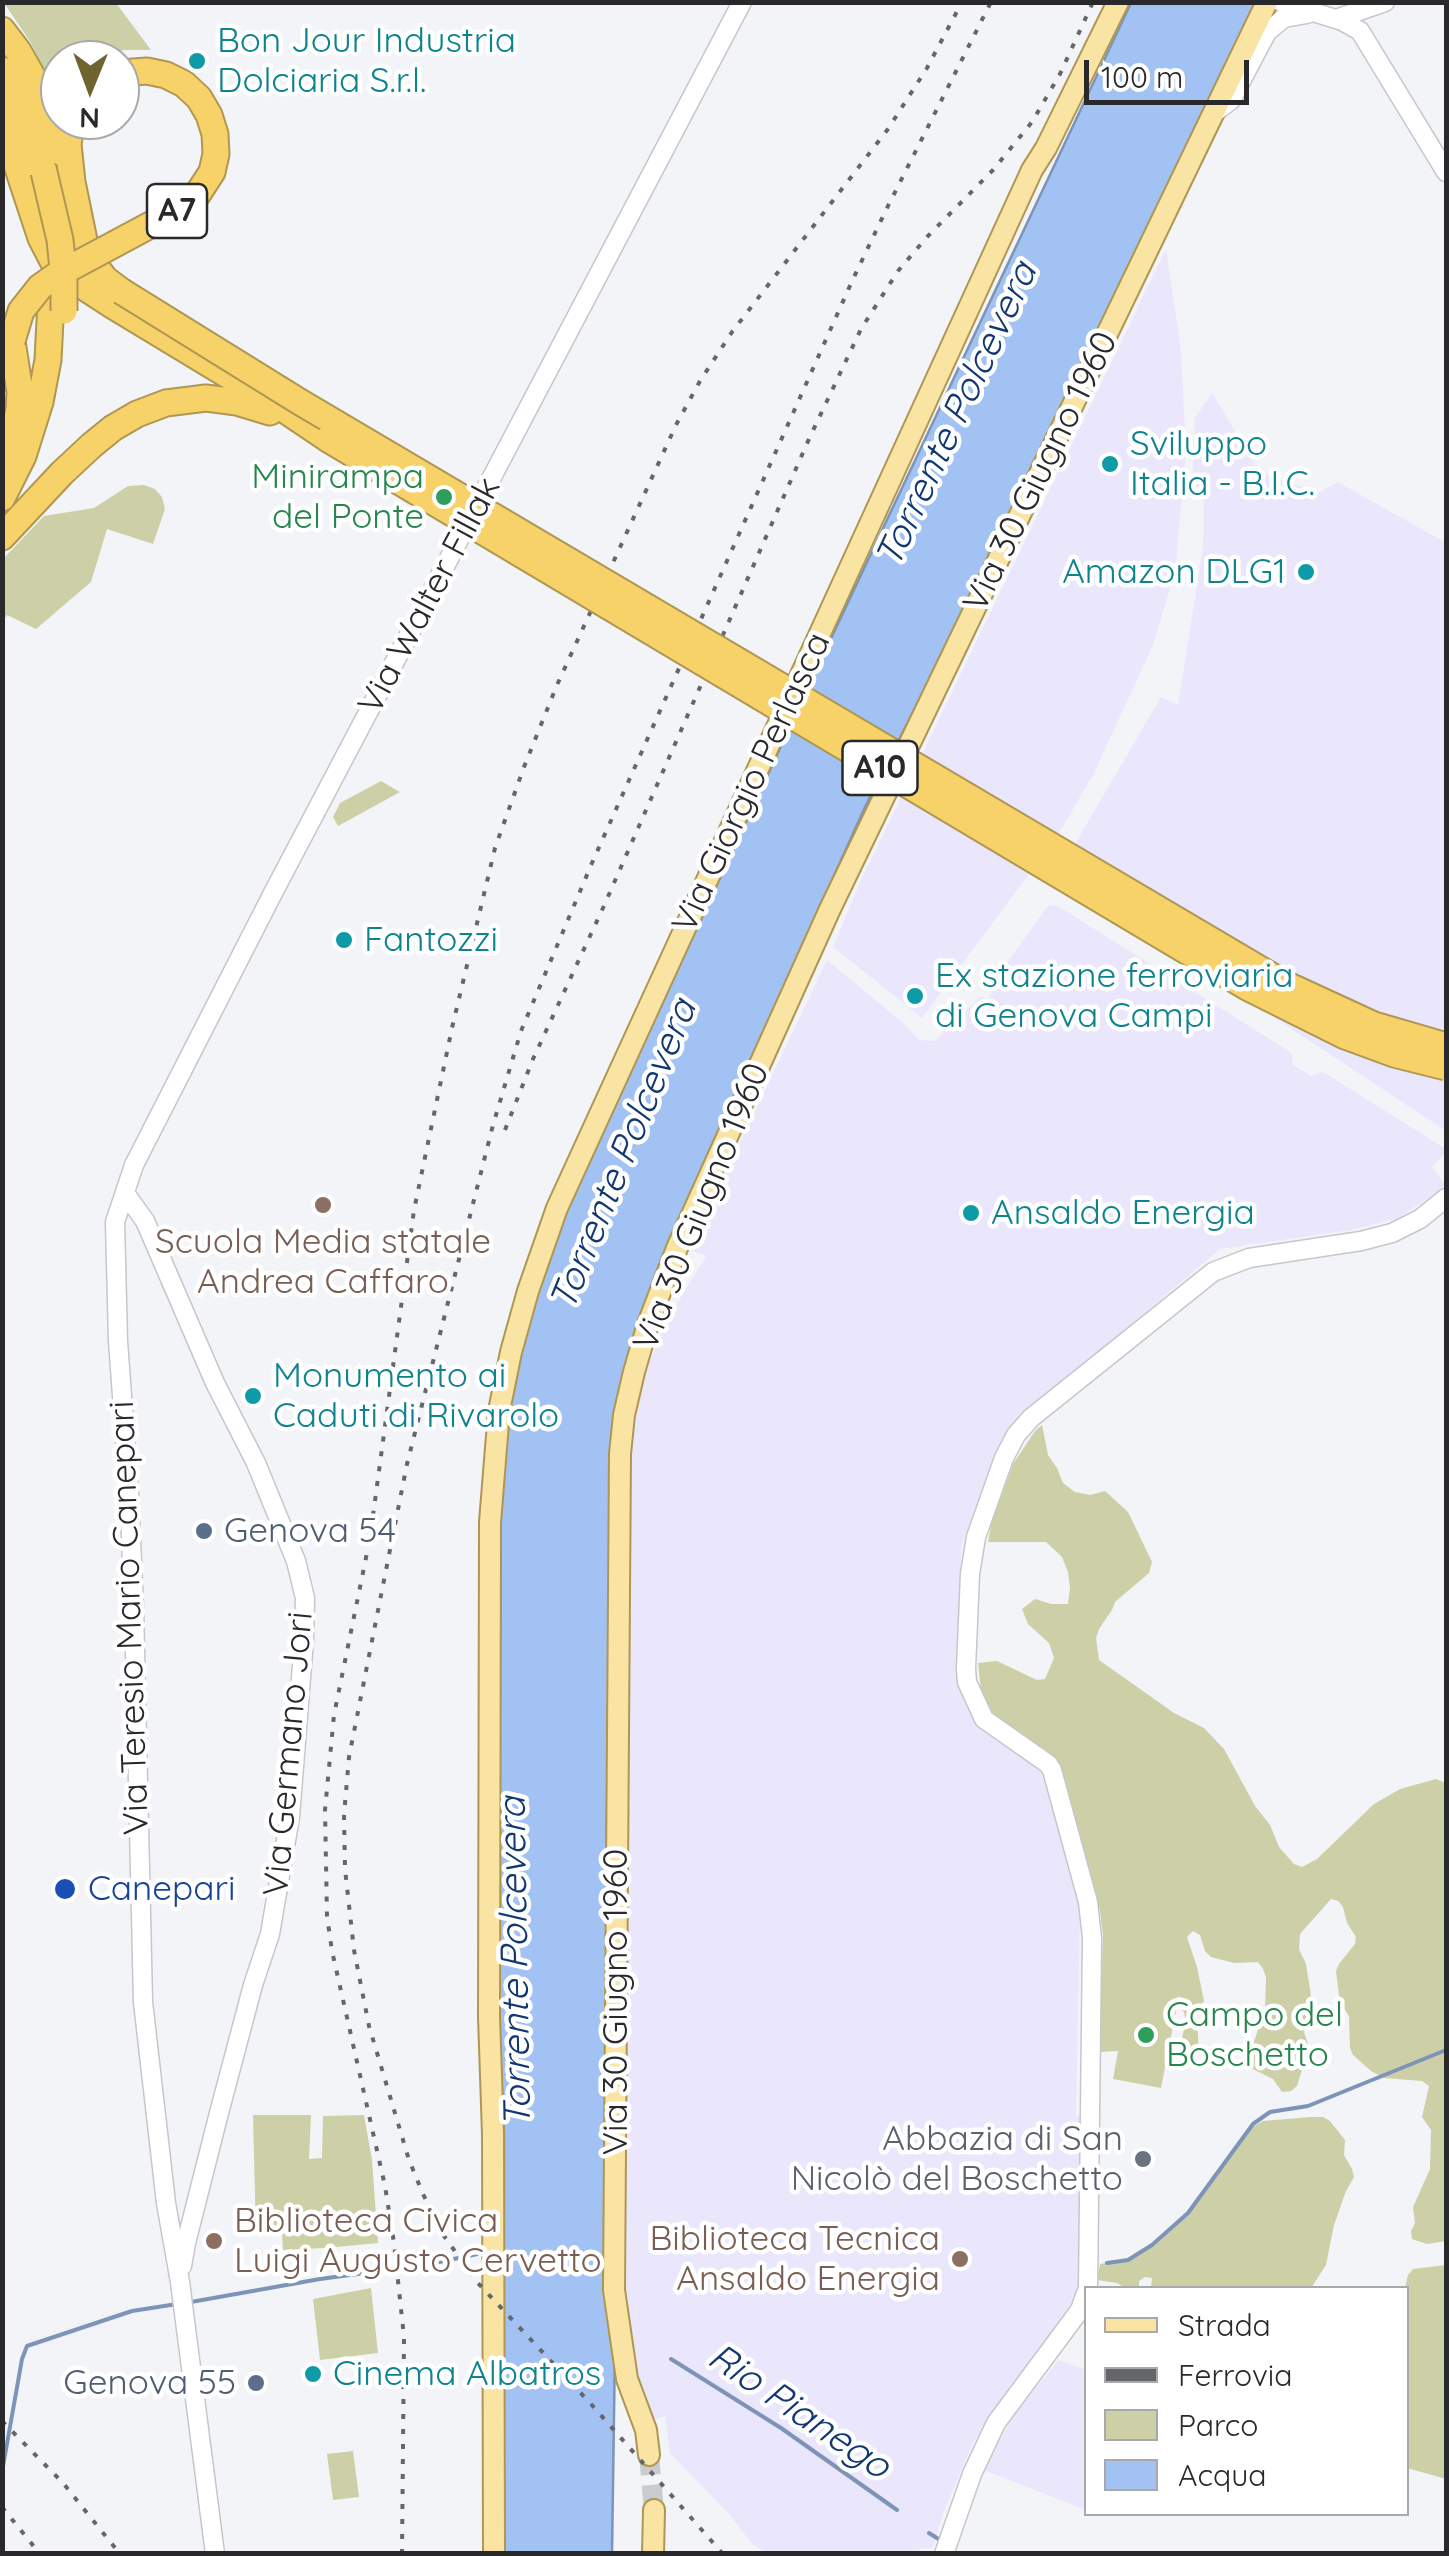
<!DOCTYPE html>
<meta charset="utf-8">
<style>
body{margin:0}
#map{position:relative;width:1449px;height:2556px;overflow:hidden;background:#f2f4f8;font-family:Quicksand,sans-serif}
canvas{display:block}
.frame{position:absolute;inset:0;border:5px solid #29292b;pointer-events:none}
.legend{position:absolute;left:1084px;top:2286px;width:325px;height:230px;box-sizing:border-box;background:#fff;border:2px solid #a9a9aa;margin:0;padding:12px 18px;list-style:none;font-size:30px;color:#29292b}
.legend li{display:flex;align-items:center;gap:20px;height:50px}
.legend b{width:50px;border:2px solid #a9a9aa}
.north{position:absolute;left:40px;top:40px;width:100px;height:100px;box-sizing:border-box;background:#fff;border:2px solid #a9a9aa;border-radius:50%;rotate:181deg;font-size:28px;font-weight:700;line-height:40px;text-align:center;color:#29292b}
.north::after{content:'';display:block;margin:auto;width:35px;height:45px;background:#6f6431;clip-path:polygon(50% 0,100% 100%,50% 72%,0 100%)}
.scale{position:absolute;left:1084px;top:60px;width:165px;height:45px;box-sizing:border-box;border:5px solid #29292b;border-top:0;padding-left:12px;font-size:30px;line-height:35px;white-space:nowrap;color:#29292b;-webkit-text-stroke:8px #fff;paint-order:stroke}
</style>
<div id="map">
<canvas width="1449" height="2556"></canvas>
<div class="frame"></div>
<ul class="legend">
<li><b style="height:12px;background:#fae4a4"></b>Strada</li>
<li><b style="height:12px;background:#656669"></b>Ferrovia</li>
<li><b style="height:28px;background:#cdd0a7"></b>Parco</li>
<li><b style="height:28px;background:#a1c2f2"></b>Acqua</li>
</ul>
<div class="north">N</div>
<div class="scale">100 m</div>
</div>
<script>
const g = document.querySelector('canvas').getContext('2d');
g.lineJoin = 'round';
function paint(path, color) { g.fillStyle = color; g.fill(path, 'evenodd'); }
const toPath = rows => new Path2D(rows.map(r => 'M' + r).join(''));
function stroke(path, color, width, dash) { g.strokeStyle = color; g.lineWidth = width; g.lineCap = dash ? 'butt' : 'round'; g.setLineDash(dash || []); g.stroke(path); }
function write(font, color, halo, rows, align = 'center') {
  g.font = font + ' Quicksand,sans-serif'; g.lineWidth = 9; g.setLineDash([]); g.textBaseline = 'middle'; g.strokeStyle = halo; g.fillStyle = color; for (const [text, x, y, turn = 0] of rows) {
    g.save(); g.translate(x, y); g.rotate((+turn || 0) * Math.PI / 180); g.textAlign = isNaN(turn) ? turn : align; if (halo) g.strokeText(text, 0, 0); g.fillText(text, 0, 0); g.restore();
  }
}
paint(toPath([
 [1166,249,1181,350,1186,452,1175,572,1153,645,1094,773,1058,835,922,1018,833,947,862,878],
 [1212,393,1260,472,1318,493,1338,482,1446,543,1446,1131,1192,963,1061,868,1161,697,1178,705,1203,547,1204,488,1192,487,1195,418],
 [1056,905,1289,1051,1293,1056,1292,1064,1311,1076,1321,1072,1328,1075,1446,1149,1446,1152,1432,1167,1446,1186,1398,1218,1351,1230,1220,1249,1025,1414,995,1453,961,1547,960,1688,972,1715,997,1740,1045,1774,1080,1913,1076,2115,1083,2116,1083,2234,1079,2292,1072,2310,1063,2324,1000,2401,972,2445,944,2511,932,2549,924,2548,911,2554,766,2553,752,2544,730,2515,670,2453,665,2416,652,2420,634,2379,624,2295,623,2020,629,1509,631,1454,637,1412,647,1367,667,1320,706,1256,686,1248,724,1160,738,1147,827,960,902,1022,919,1040,935,1041,980,997,989,998,1000,972,1048,906],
 [1059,2360,1086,2370,1086,2510,983,2470,1015,2413]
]), '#eae7fd');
paint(toPath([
 [4,3,116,3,151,50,124,50,97,60,60,60,60,104,31,43],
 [144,485,155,489,162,497,165,509,153,544,107,529,91,582,36,629,7,615,3,621,3,559,44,516,94,508,128,486],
 [381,781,400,792,338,826,333,817,340,803],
 [1042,1425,1048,1455,1057,1468,1063,1483,1075,1492,1090,1495,1105,1491,1128,1512,1152,1562,1149,1573,1115,1602,1112,1610,1099,1629,1096,1638,1099,1660,1174,1713,1204,1728,1224,1749,1255,1806,1270,1825,1279,1847,1294,1864,1302,1867,1317,1859,1374,1804,1400,1789,1436,1779,1446,1783,1446,2241,1427,2244,1412,2239,1411,2231,1415,2223,1413,2207,1430,2169,1431,2130,1422,2117,1429,2086,1422,2081,1384,2078,1371,2071,1353,2055,1350,2048,1349,2016,1340,2003,1336,1971,1339,1964,1355,1944,1356,1937,1347,1923,1343,1907,1338,1901,1331,1899,1300,1934,1299,1949,1306,1964,1313,2009,1304,2032,1309,2047,1307,2054,1297,2086,1291,2091,1282,2092,1273,2079,1251,2068,1253,2044,1265,2010,1266,1977,1263,1969,1258,1962,1234,1963,1211,1957,1205,1951,1200,1935,1193,1931,1187,1937,1197,1967,1204,2001,1199,2006,1197,2020,1199,2052,1187,2050,1181,2043,1186,2020,1179,1995,1161,2088,1113,2079,1118,2051,1099,2052,1103,1936,1100,1911,1060,1770,1046,1750,994,1716,981,1690,978,1663,997,1661,1037,1680,1045,1679,1054,1658,1049,1643,1028,1624,1022,1609,1035,1599,1051,1604,1068,1604,1070,1588,1068,1572,1062,1557,1046,1542,988,1542,992,1521,1013,1464,1035,1431],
 [253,2115,311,2115,309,2159,322,2158,323,2116,364,2115,372,2160,378,2243,325,2248,283,2250,282,2233,256,2235],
 [1310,2117,1323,2117,1330,2121,1345,2140,1344,2155,1352,2169,1354,2177,1346,2191,1334,2225,1326,2265,1311,2288,1151,2288,1152,2278,1145,2277,1139,2281,1139,2288,1125,2288,1117,2283,1097,2280,1100,2264,1133,2259,1161,2240,1196,2201,1246,2131,1263,2121],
 [1446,2265,1446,2479,1407,2468,1406,2288,1405,2288,1408,2275,1413,2269],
 [371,2288,378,2353,320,2360,313,2299],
 [353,2451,359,2497,333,2500,327,2454]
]), '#cdd0a7');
const water = toPath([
 [1131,3,1256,3,1005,530,865,807,724,1120,660,1266,611,1476,606,1893,607,2136,615,2347,612,2553,503,2554,504,2135,498,2007,501,1482,508,1418,525,1331,564,1215,826,649,1131,3]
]);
paint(water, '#a1c2f2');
stroke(water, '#7d94b6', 2.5);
stroke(toPath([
 [1107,2263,1128,2260,1152,2245,1188,2213,1253,2124,1270,2112,1308,2106,1446,2050],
 [191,2302,320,2279,425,2265,487,2252],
 [671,2359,781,2428,897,2510],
 [2,2472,22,2359,27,2346,132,2311,177,2304],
 [929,2533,940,2540]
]), '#7d94b6', 4);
stroke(toPath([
 [649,2455,654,2510]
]), '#cacbcf', 20, [20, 10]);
const secondary = toPath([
 [1281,2,1342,21,1360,31,1446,172],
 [1336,19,1385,2],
 [1214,113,1231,100,1267,32,1284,18,1307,14],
 [125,1193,145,1221,215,1383,256,1463,296,1561,305,1598,304,1640,290,1817,270,1934,253,1985,219,2113,186,2243,182,2266],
 [1088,2288,1092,1938,1088,1902,1052,1770,1048,1764,984,1719,967,1682,966,1669,970,1574,976,1537,1004,1458,1016,1435,1031,1418,1213,1272,1249,1258,1361,1241,1392,1233,1420,1219,1446,1198],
 [215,2554,180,2282,166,2203,143,2002,134,1607,129,1492,118,1341,115,1222,134,1165,273,893,742,2],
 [944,2554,972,2474,996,2423,1080,2310,1086,2293]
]);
const primary = toPath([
 [649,2455,646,2430,627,2379,614,2290,620,1454,624,1415,634,1372,648,1324,677,1248,830,909,1267,2],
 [494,2554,493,2134,489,2017,490,1522,499,1411,511,1352,528,1291,557,1208,1032,170,1046,148,1118,2],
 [653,2554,654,2510]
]);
const highway = toPath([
 [2,30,18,51,36,83,62,153],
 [2,70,24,111,44,172],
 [2,91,19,133],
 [2,120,41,238,53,261,75,281,112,305,279,406,328,439],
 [72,120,68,144,72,182,87,255,105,279,121,291],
 [2,456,16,423,19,409,20,392,12,341],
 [2,498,23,456,40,402,48,360,52,281],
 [2,537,62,473,92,445,113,428,137,414,166,403,206,398,237,402,270,412]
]);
stroke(secondary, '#c5c7cb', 21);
stroke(primary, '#af9753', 24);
stroke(highway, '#af9753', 29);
stroke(secondary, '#fff', 18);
stroke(primary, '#fae4a4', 20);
stroke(highway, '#f7d268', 25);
stroke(toPath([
 [505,1130,533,1059,603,908,809,439,861,329,898,271,927,237,993,170,1032,122,1060,74,1093,2],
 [2,2421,63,2483,120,2554],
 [2,2507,40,2554],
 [402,2554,404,2337,394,2243,385,2186,332,1951,327,1916,325,1810,334,1715,370,1538,414,1210,452,1028,495,848,524,767,557,685,676,425,700,381,732,332,888,129,927,68,962,2],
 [723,2554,591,2404,477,2282,444,2236,423,2194,409,2160,369,2026,354,1950,345,1869,344,1815,349,1757,407,1464,493,1125,521,1031,592,863,853,279,888,206,991,2]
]), '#656669', 4, [5, 10]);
const highwayBridge = toPath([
 [44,172,60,240,64,279,64,311],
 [121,291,300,402,1285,984,1374,1025,1446,1046],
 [12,341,21,311,40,287,57,275,182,208,197,195,212,172,216,154,215,134,209,115,199,98,184,84,166,75,147,71,120,73],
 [328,439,1247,987,1345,1036,1394,1054,1446,1067]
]);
stroke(highwayBridge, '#af9753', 29, []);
stroke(highwayBridge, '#f7d268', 25);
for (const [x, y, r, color] of [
 [197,61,10,"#0f9aa8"],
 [1110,464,10,"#0f9aa8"],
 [444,497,10,"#2e9e5b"],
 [1306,572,10,"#0f9aa8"],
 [344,940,10,"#0f9aa8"],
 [915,996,10,"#0f9aa8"],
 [323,1205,10,"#8d6e63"],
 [971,1213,10,"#0f9aa8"],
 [253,1396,10,"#0f9aa8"],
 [204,1531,10,"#5c6f8a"],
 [65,1889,12,"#1a4fb4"],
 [1146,2035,10,"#2e9e5b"],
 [1143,2159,10,"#6b7280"],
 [214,2241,10,"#8d6e63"],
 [960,2259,10,"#8d6e63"],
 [313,2374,10,"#0f9aa8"],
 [256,2383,10,"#5c6f8a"]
]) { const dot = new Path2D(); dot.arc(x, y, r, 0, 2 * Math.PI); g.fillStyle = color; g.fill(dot); stroke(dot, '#fff', 4); }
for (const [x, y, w] of [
 [177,211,60],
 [880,768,75]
]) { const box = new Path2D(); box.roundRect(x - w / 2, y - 27, w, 54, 8); g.fillStyle = '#fff'; g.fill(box); stroke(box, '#29292b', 2.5); }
write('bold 32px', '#29292b', null, [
 ["A7",177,211],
 ["A10",880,768]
]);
write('35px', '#0d838f', '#fff', [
 ["Bon Jour Industria",217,41],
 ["Dolciaria S.r.l.",217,81],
 ["Sviluppo",1130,444],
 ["Italia - B.I.C.",1130,484],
 ["Amazon DLG1",1286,572,"right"],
 ["Fantozzi",364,940],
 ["Ex stazione ferroviaria",935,976],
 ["di Genova Campi",935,1016],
 ["Ansaldo Energia",991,1213],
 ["Monumento ai",273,1376],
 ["Caduti di Rivarolo",273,1416],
 ["Cinema Albatros",333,2374]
], 'left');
write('35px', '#29292b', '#fff', [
 ["Via 30 Giugno 1960",1041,472,-64],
 ["Via Walter Fillak",430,596,-62],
 ["Via Giorgio Perlasca",752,783,-65],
 ["Via 30 Giugno 1960",702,1207,-68],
 ["Via Teresio Mario Canepari",130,1618,-92],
 ["Via Germano Jori",289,1754,-85],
 ["Via 30 Giugno 1960",616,2002,-90]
]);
write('35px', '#27864d', '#fff', [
 ["Minirampa",424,477],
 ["del Ponte",424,517],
 ["Campo del",1166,2015,"left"],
 ["Boschetto",1166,2055,"left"]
], 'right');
write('35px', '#785e54', '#fff', [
 ["Scuola Media statale",323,1242],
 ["Andrea Caffaro",323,1282],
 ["Biblioteca Civica",234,2221,"left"],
 ["Luigi Augusto Cervetto",234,2261,"left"],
 ["Biblioteca Tecnica",940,2239,"right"],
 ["Ansaldo Energia",940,2279,"right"]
]);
write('35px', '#4e5e75', '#fff', [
 ["Genova 54",224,1531],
 ["Genova 55",236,2383,"right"]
], 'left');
write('35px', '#164399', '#fff', [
 ["Canepari",88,1889]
], 'left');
write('35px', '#5b616d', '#fff', [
 ["Abbazia di San",1123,2139],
 ["Nicolò del Boschetto",1123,2179]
], 'right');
write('italic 38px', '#113871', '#fff', [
 ["Torrente Polcevera",957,415,-65],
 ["Torrente Polcevera",624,1155,-68],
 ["Torrente Polcevera",516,1962,-91],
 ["Rio Pianego",799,2412,34]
]);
</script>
